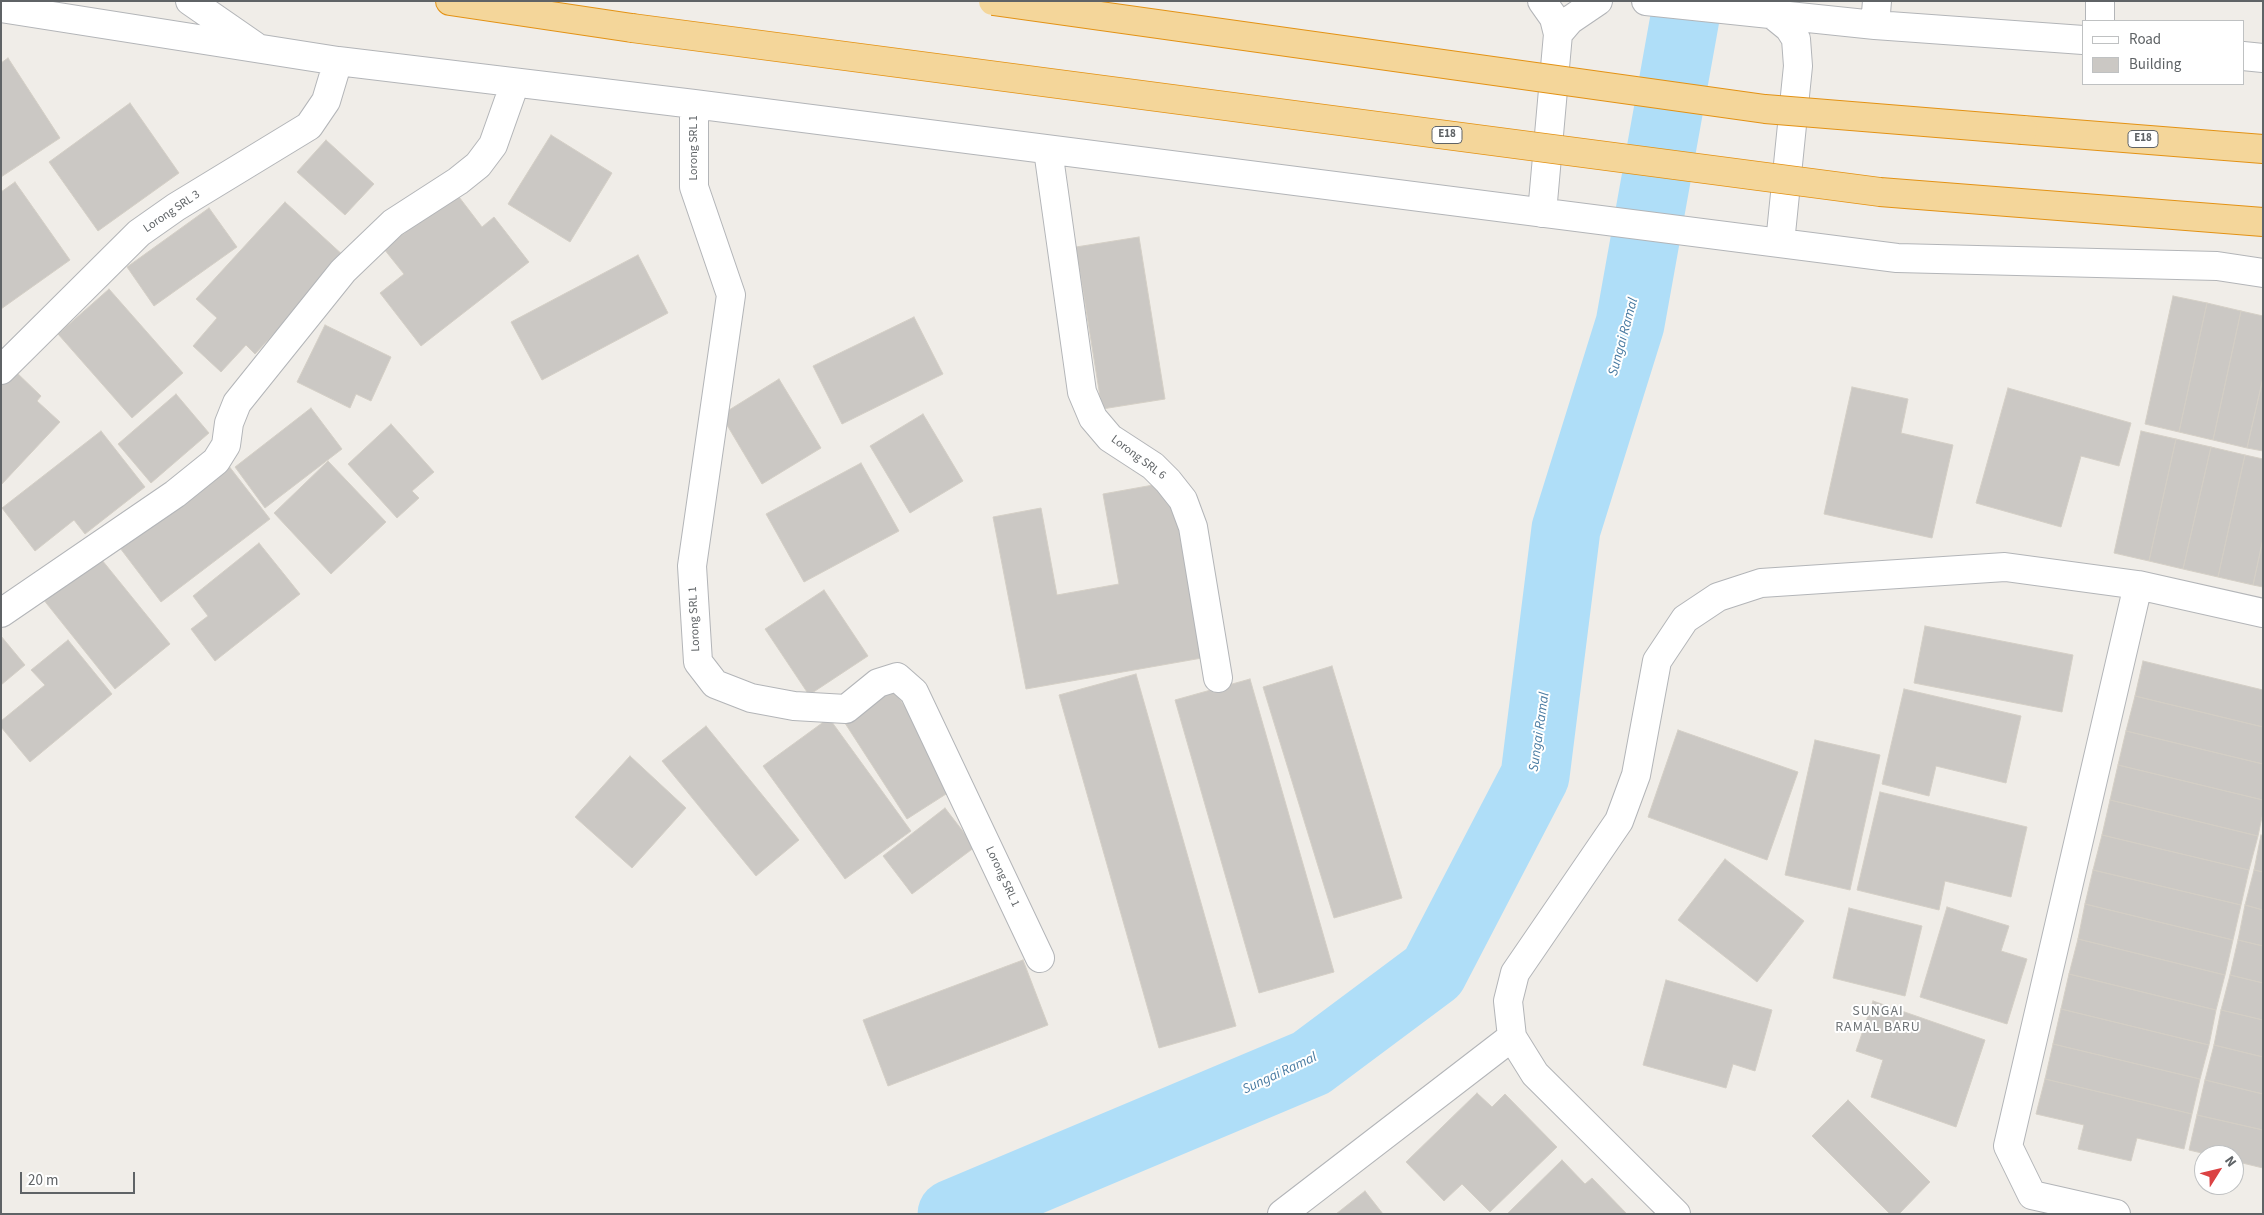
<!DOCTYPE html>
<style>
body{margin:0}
#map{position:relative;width:2264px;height:1215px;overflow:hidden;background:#f0ede8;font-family:"Source Sans 3",sans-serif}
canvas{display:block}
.frame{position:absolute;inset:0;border:2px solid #5f6366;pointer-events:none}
.legend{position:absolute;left:2082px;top:20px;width:162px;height:65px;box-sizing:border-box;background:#fff;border:1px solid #bfc1c2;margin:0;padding:6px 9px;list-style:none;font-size:15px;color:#5f6366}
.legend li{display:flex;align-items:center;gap:10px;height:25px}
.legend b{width:25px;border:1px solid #bfc1c2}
.north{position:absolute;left:2194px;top:1145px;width:50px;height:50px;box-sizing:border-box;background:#fff;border:1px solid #bfc1c2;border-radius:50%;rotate:54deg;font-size:14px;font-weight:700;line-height:20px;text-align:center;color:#5f6366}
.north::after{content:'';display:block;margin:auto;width:18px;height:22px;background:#db4243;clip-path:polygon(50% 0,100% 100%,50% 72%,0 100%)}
.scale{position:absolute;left:20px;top:1172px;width:115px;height:22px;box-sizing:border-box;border:2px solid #5f6366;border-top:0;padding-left:6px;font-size:15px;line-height:18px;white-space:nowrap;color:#5f6366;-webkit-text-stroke:4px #fff;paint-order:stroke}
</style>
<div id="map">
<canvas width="2264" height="1215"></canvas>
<div class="frame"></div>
<ul class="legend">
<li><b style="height:6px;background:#fff"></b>Road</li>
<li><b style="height:14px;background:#cbc8c4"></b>Building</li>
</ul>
<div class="north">N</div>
<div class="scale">20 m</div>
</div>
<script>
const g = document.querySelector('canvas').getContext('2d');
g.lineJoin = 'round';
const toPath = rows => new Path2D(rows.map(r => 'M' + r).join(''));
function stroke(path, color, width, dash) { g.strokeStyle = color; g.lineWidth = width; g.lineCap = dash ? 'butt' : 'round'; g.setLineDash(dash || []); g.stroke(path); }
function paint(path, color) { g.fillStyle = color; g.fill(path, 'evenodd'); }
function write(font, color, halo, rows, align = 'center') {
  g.font = font + ' "Source Sans 3",sans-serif'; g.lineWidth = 4; g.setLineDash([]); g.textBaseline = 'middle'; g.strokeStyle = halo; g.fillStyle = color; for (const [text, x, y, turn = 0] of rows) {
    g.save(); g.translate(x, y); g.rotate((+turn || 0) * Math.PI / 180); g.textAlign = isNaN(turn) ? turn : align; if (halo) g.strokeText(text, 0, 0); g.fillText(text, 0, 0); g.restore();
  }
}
stroke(toPath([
 [952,1214,1311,1063,1433,972,1535,776,1566,529,1630,324,1688,1]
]), '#afdef8', 69);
const building = toPath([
 [8,58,60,138,1,177,1,63,8,58],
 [130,103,179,173,98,231,49,162,130,103],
 [551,135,612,173,570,242,508,204,551,135],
 [326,140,374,184,345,215,297,172,326,140],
 [15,182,70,260,1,309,1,192,15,182],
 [456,193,482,227,494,217,529,262,421,346,380,293,404,274,384,249,456,193],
 [285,202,345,257,255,354,246,345,221,372,193,346,217,318,196,299,285,202],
 [209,208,237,247,154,306,127,267,209,208],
 [1139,237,1165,399,1102,409,1076,247,1139,237],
 [638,255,668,313,542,380,511,322,638,255],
 [109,289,183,373,132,418,58,334,109,289],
 [2173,296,2207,303,2179,432,2145,424,2173,296],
 [2207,303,2241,311,2213,440,2179,432,2207,303],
 [2241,311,2263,316,2263,378,2247,448,2213,440,2241,311],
 [914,317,943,374,842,424,813,366,914,317],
 [325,325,391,357,371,401,356,394,350,408,297,382,325,325],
 [14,370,41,396,37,401,60,422,1,485,1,383,14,370],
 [2263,378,2263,451,2247,448,2263,378],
 [779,379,821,448,762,484,721,415,779,379],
 [1852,387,1908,399,1901,433,1953,445,1932,538,1824,514,1852,387],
 [2008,388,2131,423,2119,466,2081,456,2061,527,1976,503,2008,388],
 [176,394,209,433,151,483,118,444,176,394],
 [311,408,342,449,265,508,235,467,311,408],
 [923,414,963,481,910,513,870,446,923,414],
 [391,424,434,472,412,491,419,498,397,518,348,464,391,424],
 [101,431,145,487,85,534,74,520,35,551,2,508,101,431],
 [2141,431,2176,439,2149,561,2114,553,2141,431],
 [2176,439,2211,447,2183,569,2149,561,2176,439],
 [2211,447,2245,455,2218,577,2183,569,2211,447],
 [2245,455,2263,459,2263,539,2253,585,2218,577,2245,455],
 [225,461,270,519,161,602,117,544,225,461],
 [328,461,386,522,331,574,274,513,328,461],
 [861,463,899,531,804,582,766,514,861,463],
 [1170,482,1202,658,1026,689,993,517,1041,508,1057,595,1119,584,1103,494,1170,482],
 [2263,539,2263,587,2253,585,2263,539],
 [259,543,300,594,215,661,191,629,208,616,193,596,259,543],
 [89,544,170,644,115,689,35,589,89,544],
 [824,590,868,656,809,695,765,629,824,590],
 [1925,626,2073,655,2062,712,1914,683,1925,626],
 [1,636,25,665,1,685,1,636],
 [68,640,112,694,30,762,1,727,1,721,45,685,31,670,68,640],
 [2143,661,2263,690,2263,727,2135,696,2143,661],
 [1332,666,1402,898,1334,918,1263,687,1332,666],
 [1136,674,1236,1026,1159,1048,1059,695,1136,674],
 [1250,679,1334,972,1259,993,1175,700,1250,679],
 [890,684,957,787,907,819,841,717,890,684],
 [1904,689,2021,716,2006,783,1936,766,1929,796,1882,784,1904,689],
 [2135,696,2263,727,2263,764,2126,731,2135,696],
 [829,718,911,831,845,879,763,766,829,718],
 [706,726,799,840,756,876,662,761,706,726],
 [1678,730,1798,772,1767,860,1648,817,1678,730],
 [2126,731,2263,764,2263,800,2118,765,2126,731],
 [1815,740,1880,755,1850,890,1785,875,1815,740],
 [630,756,686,808,632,868,575,817,630,756],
 [2118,765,2263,800,2263,812,2258,836,2110,800,2118,765],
 [1880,792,2027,827,2011,897,1945,881,1939,910,1857,890,1880,792],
 [2110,800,2258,836,2249,870,2102,835,2110,800],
 [945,808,975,847,912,894,883,856,945,808],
 [2102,835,2249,870,2241,905,2093,870,2102,835],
 [2261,835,2263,836,2263,872,2254,870,2261,835],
 [1725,859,1804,921,1757,982,1678,920,1725,859],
 [2093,870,2241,905,2233,940,2085,904,2093,870],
 [2254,870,2263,872,2263,910,2245,905,2254,870],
 [2085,904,2233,940,2225,975,2078,939,2085,904],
 [2245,905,2263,910,2263,946,2238,940,2245,905],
 [1947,907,2009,926,2001,951,2027,959,2007,1024,1920,997,1947,907],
 [1849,908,1922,926,1905,996,1833,978,1849,908],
 [2078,939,2225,975,2216,1010,2069,974,2078,939],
 [2238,940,2263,946,2263,983,2230,975,2238,940],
 [1023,960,1048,1025,888,1086,863,1020,1023,960],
 [2069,974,2216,1010,2209,1045,2061,1009,2069,974],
 [2230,975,2263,983,2263,1020,2221,1010,2230,975],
 [1666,980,1772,1010,1755,1071,1733,1064,1726,1088,1643,1065,1666,980],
 [1873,1001,1985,1040,1956,1127,1871,1097,1883,1060,1856,1051,1873,1001],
 [2061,1009,2209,1045,2200,1079,2053,1044,2061,1009],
 [2221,1010,2263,1020,2263,1057,2214,1045,2221,1010],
 [2053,1044,2200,1079,2192,1114,2045,1079,2053,1044],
 [2214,1045,2263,1057,2263,1094,2205,1080,2214,1045],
 [2045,1079,2192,1114,2184,1149,2137,1138,2131,1161,2078,1149,2084,1125,2036,1114,2045,1079],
 [2205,1080,2263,1094,2263,1130,2197,1115,2205,1080],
 [1477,1093,1492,1107,1505,1094,1557,1147,1490,1212,1462,1184,1444,1201,1406,1162,1477,1093],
 [1848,1100,1930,1182,1899,1214,1890,1214,1812,1136,1848,1100],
 [2197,1115,2263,1130,2263,1168,2234,1161,2234,1155,2210,1155,2189,1150,2197,1115],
 [1562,1160,1585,1184,1592,1178,1627,1214,1507,1214,1562,1160],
 [1365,1191,1383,1214,1336,1214,1365,1191]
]);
paint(building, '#cbc8c4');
stroke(building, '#d4cfc6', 1);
const minor = toPath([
 [190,1,255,46],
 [1542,1,1554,18,1558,34,1542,213],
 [1646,1,1875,25,2083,40],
 [1,8,338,61,694,104,1897,258,2217,266,2263,273],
 [1773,15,1789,28,1796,39,1798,66,1780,243],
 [2100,21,2100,1],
 [1875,25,1877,1],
 [1558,34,1570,20,1598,1],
 [2243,56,2263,58],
 [694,104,694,187,731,295,692,566,698,662,715,684,751,698,794,706,846,709,878,683,897,677,914,692,1040,958],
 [1048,150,1082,392,1093,418,1110,438,1153,466,1168,481,1183,500,1193,527,1218,678],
 [1,370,139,233,176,207,309,126,326,101,338,61],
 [1,613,175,494,216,461,226,445,229,423,237,403,343,271,393,223,458,181,478,165,493,145,515,83],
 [1282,1214,1512,1037],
 [1676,1214,1535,1074,1512,1037,1508,1001,1515,973,1619,821,1636,775,1657,661,1685,619,1718,597,1761,583,2005,567,2138,585,2263,613],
 [2116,1214,2032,1195,2008,1146,2138,585]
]);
const highway = toPath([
 [450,1,632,28],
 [2023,130,2263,149]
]);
stroke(minor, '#b3b5b8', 30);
stroke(highway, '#e39214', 30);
stroke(minor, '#fff', 28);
stroke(highway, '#f4d69a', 28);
const highwayBridge = toPath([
 [993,1,1765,109,2023,130],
 [632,28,1880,192,2263,222]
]);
stroke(highwayBridge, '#e39214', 30, []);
stroke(highwayBridge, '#f4d69a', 28);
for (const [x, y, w] of [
 [1447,135,30],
 [2143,139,30]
]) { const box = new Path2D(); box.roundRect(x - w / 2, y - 8.5, w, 17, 4); g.fillStyle = '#fff'; g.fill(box); stroke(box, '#5f6366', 1); }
write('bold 11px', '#5f6366', null, [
 ["E18",1447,135],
 ["E18",2143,139]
]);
write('12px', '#5f6366', '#fff', [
 ["Lorong SRL 1",694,148,-90],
 ["Lorong SRL 3",172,212,-34],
 ["Lorong SRL 6",1138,458,37],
 ["Lorong SRL 1",695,619,-93],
 ["Lorong SRL 1",1002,877,65]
]);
write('italic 14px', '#497ba2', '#fff', [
 ["Sungai Ramal",1624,337,-75],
 ["Sungai Ramal",1540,732,-82],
 ["Sungai Ramal",1280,1074,-25]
]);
g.letterSpacing = '1px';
write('14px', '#707578', '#fff', [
 ["SUNGAI",1878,1012],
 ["RAMAL BARU",1878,1028]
]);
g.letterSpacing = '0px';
</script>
